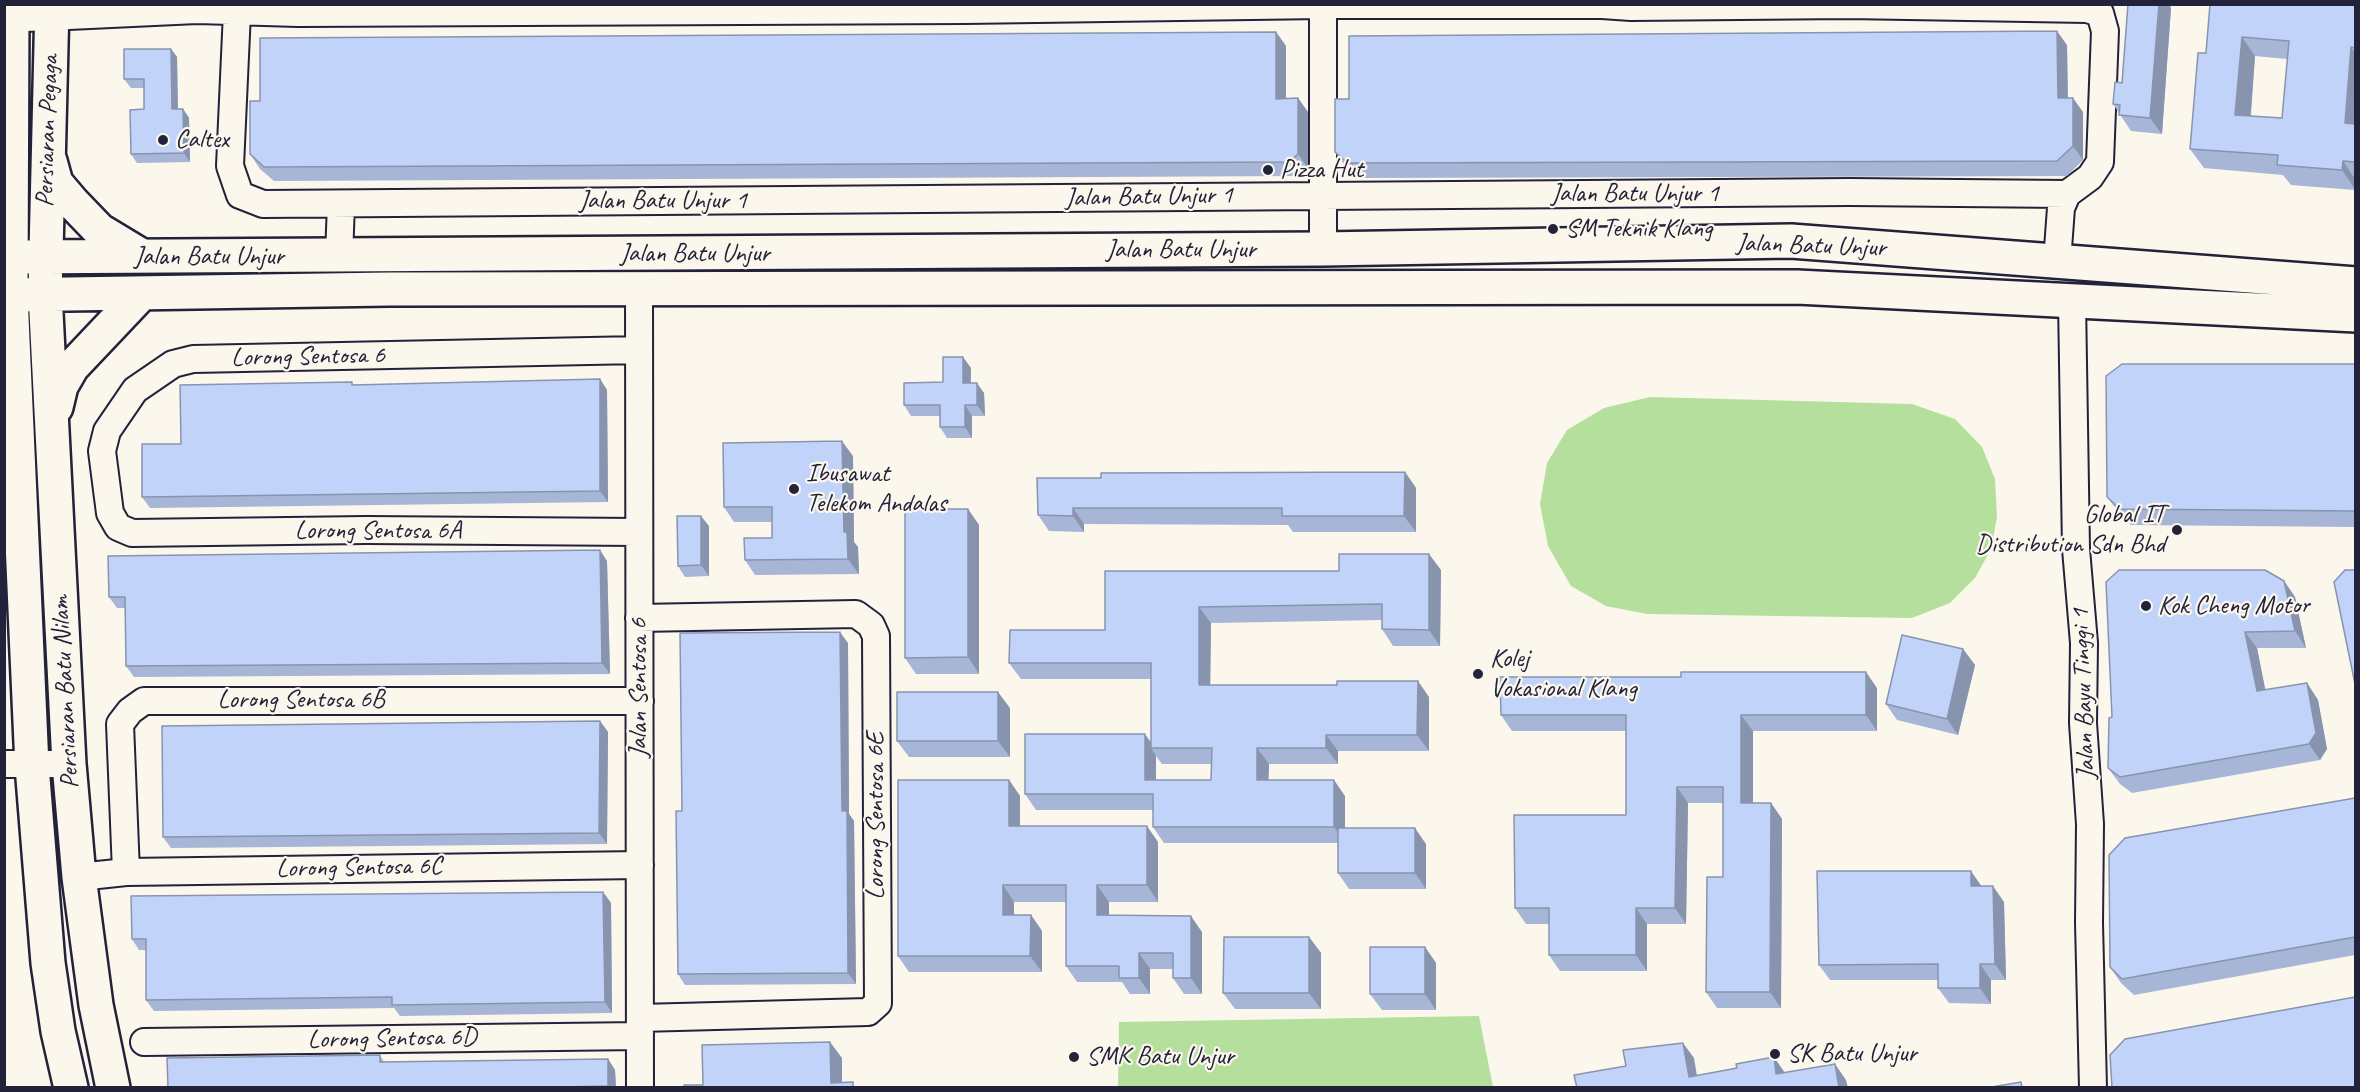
<!DOCTYPE html>
<style>
body{margin:0}
#map{position:relative;width:2360px;height:1092px;overflow:hidden;background:#fbf7ec;font-family:Caveat,sans-serif}
canvas{display:block}
.frame{position:absolute;inset:0;border:6px solid #22223b;pointer-events:none}
</style>
<div id="map">
<canvas width="2360" height="1092"></canvas>
<div class="frame"></div>
</div>
<script>
const g = document.querySelector('canvas').getContext('2d');
g.lineJoin = 'round';
function paint(path, color) { g.fillStyle = color; g.fill(path, 'evenodd'); }
const toPath = rows => new Path2D(rows.map(r => 'M' + r).join(''));
function stroke(path, color, width, dash) { g.strokeStyle = color; g.lineWidth = width; g.lineCap = dash ? 'butt' : 'round'; g.setLineDash(dash || []); g.stroke(path); }
function write(font, color, halo, rows, align = 'center') {
  g.font = font + ' Caveat,sans-serif'; g.lineWidth = 4.5; g.setLineDash([]); g.textBaseline = 'middle'; g.strokeStyle = halo; g.fillStyle = color; for (const [text, x, y, turn = 0] of rows) {
    g.save(); g.translate(x, y); g.rotate((+turn || 0) * Math.PI / 180); g.textAlign = isNaN(turn) ? turn : align; if (halo) g.strokeText(text, 0, 0); g.fillText(text, 0, 0); g.restore();
  }
}
paint(toPath([
 [1650,397,1912,404,1955,419,1982,447,1995,479,1997,517,1991,549,1975,578,1950,603,1912,618,1647,614,1606,606,1571,586,1548,546,1540,504,1547,463,1567,430,1604,408],
 [1479,1016,1493,1087,1118,1087,1119,1022]
]), '#b5df9c');
const minor = toPath([
 [1323,4,1323,249],
 [4,19,197,10,298,13,965,10,1323,5,1602,5,1631,7,1848,5,2087,9,2100,13,2105,31,2100,162,2090,177,2067,194,1850,192,263,204,240,195,230,166,237,12],
 [339,256,341,204],
 [2057,262,2061,208,2067,194],
 [639,288,640,1088],
 [2072,301,2076,549,2084,643,2083,723,2090,824,2089,923,2093,1088],
 [639,350,193,359,173,364,135,390,107,431,102,451,110,513,118,527,132,533,366,530,639,532],
 [639,618,856,614,871,625,876,636,878,1003,868,1012,640,1018],
 [4,764,69,764],
 [126,872,120,724,130,711,144,701,640,701],
 [79,877,126,872,640,865],
 [144,1042,640,1036]
]);
const major = toPath([
 [12,4,11,295,32,766,48,963,58,1031,71,1088],
 [52,4,45,293,69,764,79,877,96,1005,113,1088],
 [50,161,56,183,73,203,99,230,142,256],
 [4,257,1323,249,1791,241,2356,284],
 [4,295,389,289,1797,287,2356,315],
 [56,407,61,386,72,367,142,293]
]);
stroke(minor, '#22223b', 30);
stroke(major, '#22223b', 38);
stroke(minor, '#fbf7ec', 26);
stroke(major, '#fbf7ec', 33);
paint(toPath([
 [2210,4,2355,4,2355,190,2291,185,2283,175,2204,168,2190,149,2206,53],
 [2255,56,2287,59,2282,118,2251,116],
 [2171,8,2162,134,2131,131,2113,104,2122,83],
 [1276,32,1286,46,1286,99,1298,98,1308,112,1308,168,1299,176,274,181,260,169,250,154,260,101],
 [2067,45,2068,98,2083,112,2083,160,2067,176,1358,178,1345,166,1335,152,1349,99],
 [171,49,177,57,178,109,183,109,189,118,190,162,137,163,131,154,144,109,144,88,131,88,124,79],
 [2355,364,2355,527,2131,525,2119,513,2107,497],
 [971,368,971,383,984,393,985,416,972,416,972,438,947,438,940,427,940,416,911,416,904,405],
 [600,379,607,390,608,502,150,508,142,497,181,444,355,385],
 [853,456,854,542,858,547,859,574,755,575,745,560,772,538,772,522,734,522,724,507],
 [1405,472,1416,488,1416,532,1293,532,1288,525,1084,524,1084,532,1049,531,1038,515,1101,478],
 [968,509,979,525,979,674,916,674,905,658],
 [709,526,709,576,685,577,678,566],
 [607,561,610,674,134,677,126,666,125,608,117,608,109,597],
 [1441,570,1440,646,1393,646,1382,629,1382,620,1211,623,1210,685,1429,697,1429,751,1338,751,1338,764,1269,764,1268,780,1345,796,1345,828,1426,844,1426,889,1349,889,1338,873,1338,843,1164,843,1153,827,1153,810,1036,810,1025,794,1151,743,1151,679,1021,679,1009,663,1105,630,1339,571],
 [1156,756,1162,764,1211,764,1211,780,1156,780],
 [2284,581,2295,597,2306,648,2257,648,2265,690,2307,683,2318,700,2327,749,2320,760,2132,793,2120,784,2108,768,2112,717],
 [848,643,849,814,854,821,856,984,685,985,678,974,682,811],
 [1963,649,1975,665,1958,735,1897,720,1886,704],
 [1877,688,1877,731,1753,731,1753,803,1771,803,1782,819,1781,1008,1717,1008,1706,992,1723,877,1723,803,1688,803,1686,924,1647,924,1647,971,1560,971,1549,955,1549,924,1526,924,1515,908,1626,815,1626,731,1512,731,1501,715],
 [1010,708,1010,757,909,757,897,741],
 [600,721,608,732,607,844,171,848,163,837],
 [1009,780,1020,796,1020,826,1158,842,1158,902,1109,902,1109,915,1202,932,1202,994,1184,994,1173,978,1173,969,1150,969,1150,994,1130,994,1122,982,1077,982,1066,966,1066,902,1014,902,1014,915,1031,915,1042,931,1042,972,909,972,898,956],
 [2355,798,2355,955,2134,995,2121,983,2110,967],
 [1982,886,2004,902,2006,980,1991,980,1991,1004,1949,1003,1938,988,1938,980,1830,980,1819,965],
 [603,892,611,903,612,1013,400,1016,394,1008,154,1011,146,1000,146,950,139,950,132,939],
 [1309,937,1321,953,1321,1009,1235,1009,1223,993],
 [1425,947,1436,963,1436,1010,1382,1010,1370,994],
 [380,1055,384,1062,608,1059,615,1070,616,1088,168,1088]
]), '#a7b5d6');
paint(toPath([
 [2159,4,2169,4,2171,8,2162,134,2150,118],
 [2057,31,2067,45,2068,112,2058,98],
 [1276,32,1286,46,1286,113,1276,99],
 [2242,37,2255,56,2249,135,2235,115],
 [2351,47,2355,54,2355,137,2345,123],
 [171,49,177,57,178,118,172,109],
 [1298,98,1308,112,1308,168,1298,154],
 [2073,98,2083,112,2083,160,2073,146],
 [183,109,189,118,190,162,184,153],
 [2343,161,2355,179,2355,189,2342,170],
 [963,357,971,368,970,394,963,383],
 [600,379,607,390,608,502,600,491],
 [977,383,984,393,985,416,977,405],
 [965,405,972,416,972,438,965,427],
 [842,441,853,456,854,542,858,547,859,574,848,559,844,532],
 [1405,472,1416,488,1416,532,1404,516],
 [1073,508,1084,524,1084,532,1073,516],
 [968,509,979,525,979,674,968,657],
 [701,516,709,526,709,576,701,565],
 [600,550,607,561,610,674,602,663],
 [1429,554,1441,570,1440,646,1429,630],
 [2284,581,2295,597,2306,648,2295,631],
 [1199,607,1211,623,1210,701,1199,685],
 [840,632,848,643,849,814,854,821,856,984,848,973,842,811],
 [2245,632,2257,648,2269,708,2257,691],
 [1963,649,1975,665,1958,735,1947,719],
 [1866,672,1877,688,1877,731,1866,715],
 [1418,681,1429,697,1429,751,1417,735],
 [2307,683,2318,700,2327,749,2320,760,2309,744],
 [998,692,1010,708,1010,757,998,741],
 [1741,715,1753,731,1753,819,1741,803],
 [600,721,608,732,607,844,599,833],
 [1145,734,1155,748,1151,748,1156,756,1156,796,1145,780],
 [1326,735,1338,751,1338,764,1326,748],
 [1257,748,1269,764,1268,796,1257,780],
 [1009,780,1020,796,1020,842,1009,826],
 [1334,780,1345,796,1345,843,1334,827],
 [1677,787,1688,803,1686,924,1675,908],
 [1771,803,1782,819,1781,1008,1770,992],
 [1147,826,1158,842,1158,902,1147,885],
 [1415,828,1426,844,1426,889,1415,873],
 [1971,871,1982,887,1971,886],
 [1003,885,1014,902,1014,931,1003,915],
 [1097,885,1109,902,1109,931,1097,915],
 [1993,886,2004,902,2006,980,1995,964],
 [603,892,611,903,612,1013,605,1002],
 [1636,908,1647,924,1647,971,1636,955],
 [1031,915,1042,931,1042,972,1030,956],
 [1191,916,1202,932,1202,994,1191,978],
 [1309,937,1321,953,1321,1009,1309,993],
 [1425,947,1436,963,1436,1010,1425,994],
 [1139,953,1150,969,1150,994,1139,978],
 [1980,964,1991,980,1991,1004,1980,988],
 [830,1042,842,1058,842,1088,831,1083],
 [1683,1043,1694,1058,1699,1088,1689,1077],
 [1774,1057,1785,1073,1776,1074],
 [608,1059,615,1070,616,1088,609,1088,608,1086],
 [1835,1064,1846,1080,1848,1088,1839,1088]
]), '#8894ae');
const building = toPath([
 [2128,4,2159,4,2150,118,2119,115,2120,105,2113,104,2115,82,2122,83,2128,4],
 [2210,4,2355,4,2355,48,2351,47,2345,123,2355,124,2355,162,2343,161,2342,170,2277,165,2278,155,2190,149,2198,53,2206,53,2210,4],
 [2242,37,2289,41,2282,118,2235,115,2242,37],
 [2057,31,2058,98,2073,98,2073,146,2057,161,1348,163,1335,152,1335,99,1349,99,1349,36,2057,31],
 [1276,32,1276,99,1298,98,1298,154,1289,162,264,167,250,154,250,101,260,101,260,38,1276,32],
 [124,49,171,49,172,109,183,109,184,153,131,154,130,110,144,109,144,79,124,79,124,49],
 [943,357,963,357,963,383,977,383,977,405,965,405,965,427,940,427,940,405,904,405,904,383,943,382,943,357],
 [2122,364,2355,364,2355,511,2120,509,2107,497,2106,376,2122,364],
 [600,379,600,491,142,497,142,444,181,444,180,385,352,382,352,385,600,379],
 [842,441,844,532,847,532,848,559,745,560,744,538,772,538,772,507,724,507,723,443,842,441],
 [1405,472,1404,516,1282,516,1282,508,1073,508,1073,516,1038,515,1037,478,1101,478,1101,473,1405,472],
 [905,509,968,509,968,657,905,658,905,509],
 [677,516,701,516,701,565,678,566,677,516],
 [600,550,602,663,126,666,125,597,109,597,108,556,600,550],
 [1339,554,1429,554,1429,630,1382,629,1382,604,1199,607,1199,685,1337,685,1337,681,1418,681,1417,735,1326,735,1326,748,1257,748,1257,780,1334,780,1334,827,1153,827,1153,794,1025,794,1025,734,1145,734,1145,780,1211,780,1212,748,1151,748,1151,663,1009,663,1010,630,1105,630,1105,571,1339,571,1339,554],
 [2119,570,2265,570,2284,581,2295,631,2245,632,2257,691,2307,683,2316,733,2309,744,2120,777,2108,768,2109,718,2112,717,2106,582,2119,570],
 [2345,570,2355,570,2355,684,2334,582,2345,570],
 [840,632,842,811,847,811,848,973,678,974,676,811,682,811,680,633,840,632],
 [1902,635,1963,649,1947,719,1886,704,1902,635],
 [1681,672,1866,672,1866,715,1741,715,1741,803,1771,803,1770,992,1706,992,1707,877,1723,877,1723,787,1677,787,1675,908,1636,908,1636,955,1549,955,1549,908,1515,908,1514,815,1626,815,1626,715,1501,715,1500,677,1681,677,1681,672],
 [897,692,998,692,998,741,897,741,897,692],
 [600,721,599,833,163,837,162,726,600,721],
 [898,780,1009,780,1009,826,1147,826,1147,885,1097,885,1097,915,1191,916,1191,978,1173,978,1173,953,1139,953,1139,978,1119,978,1119,966,1066,966,1066,885,1003,885,1003,915,1031,915,1030,956,898,956,898,780],
 [2355,798,2355,937,2122,979,2110,967,2109,855,2125,838,2355,798],
 [1338,828,1415,828,1415,873,1338,873,1338,828],
 [1817,871,1971,871,1971,886,1993,886,1995,964,1980,964,1980,988,1938,988,1938,964,1819,965,1817,871],
 [603,892,605,1002,392,1005,392,997,146,1000,146,939,132,939,131,896,603,892],
 [1224,937,1309,937,1309,993,1223,993,1224,937],
 [1370,947,1425,947,1425,994,1370,994,1370,947],
 [2355,997,2355,1088,2112,1088,2110,1055,2125,1039,2355,997],
 [830,1042,831,1083,853,1082,853,1088,684,1088,684,1085,703,1085,702,1045,830,1042],
 [1683,1043,1689,1077,1737,1068,1736,1064,1774,1057,1776,1074,1835,1064,1839,1088,1577,1088,1574,1075,1626,1066,1623,1050,1683,1043],
 [380,1055,380,1062,608,1059,608,1086,510,1088,168,1088,167,1058,380,1055],
 [2021,1082,2022,1088,1986,1088,2021,1082]
]);
paint(building, '#c2d3f9');
stroke(building, '#8894ae', 1.5);
for (const [x, y, r, color] of [
 [163,140,6,"#22223b"],
 [1268,170,6,"#22223b"],
 [1553,229,6,"#22223b"],
 [794,489,6,"#22223b"],
 [2177,530,6,"#22223b"],
 [2146,606,6,"#22223b"],
 [1478,674,6,"#22223b"],
 [1775,1054,6,"#22223b"],
 [1074,1057,6,"#22223b"]
]) { const dot = new Path2D(); dot.arc(x, y, r, 0, 2 * Math.PI); g.fillStyle = color; g.fill(dot); stroke(dot, '#fbf7ec', 2); }
write('26px', '#22223b', '#fbf7ec', [
 ["Persiaran Pegaga",48,131,-88],
 ["Jalan Batu Unjur 1",1635,194],
 ["Jalan Batu Unjur 1",1149,197,-1],
 ["Jalan Batu Unjur 1",663,201],
 ["Jalan Batu Unjur",1811,246,2],
 ["Jalan Batu Unjur",1181,250],
 ["Jalan Batu Unjur",695,254],
 ["Jalan Batu Unjur",209,257],
 ["Lorong Sentosa 6",308,357,-1],
 ["Lorong Sentosa 6A",378,531],
 ["Jalan Sentosa 6",639,688,-90],
 ["Persiaran Batu Nilam",66,692,-93],
 ["Jalan Bayu Tinggi 1",2084,694,-92],
 ["Lorong Sentosa 6B",301,700],
 ["Lorong Sentosa 6E",876,816,-90],
 ["Lorong Sentosa 6C",359,868,-1],
 ["Lorong Sentosa 6D",392,1039,-1]
]);
write('26px', '#22223b', '#fbf7ec', [
 ["Caltex",175,140],
 ["Pizza Hut",1280,170],
 ["SM Teknik Klang",1565,229],
 ["Ibusawat",806,474],
 ["Telekom Andalas",806,504],
 ["Global IT",2165,515,"right"],
 ["Distribution Sdn Bhd",2165,545,"right"],
 ["Kok Cheng Motor",2158,606],
 ["Kolej",1490,659],
 ["Vokasional Klang",1490,689],
 ["SK Batu Unjur",1787,1054],
 ["SMK Batu Unjur",1086,1057]
], 'left');
</script>
